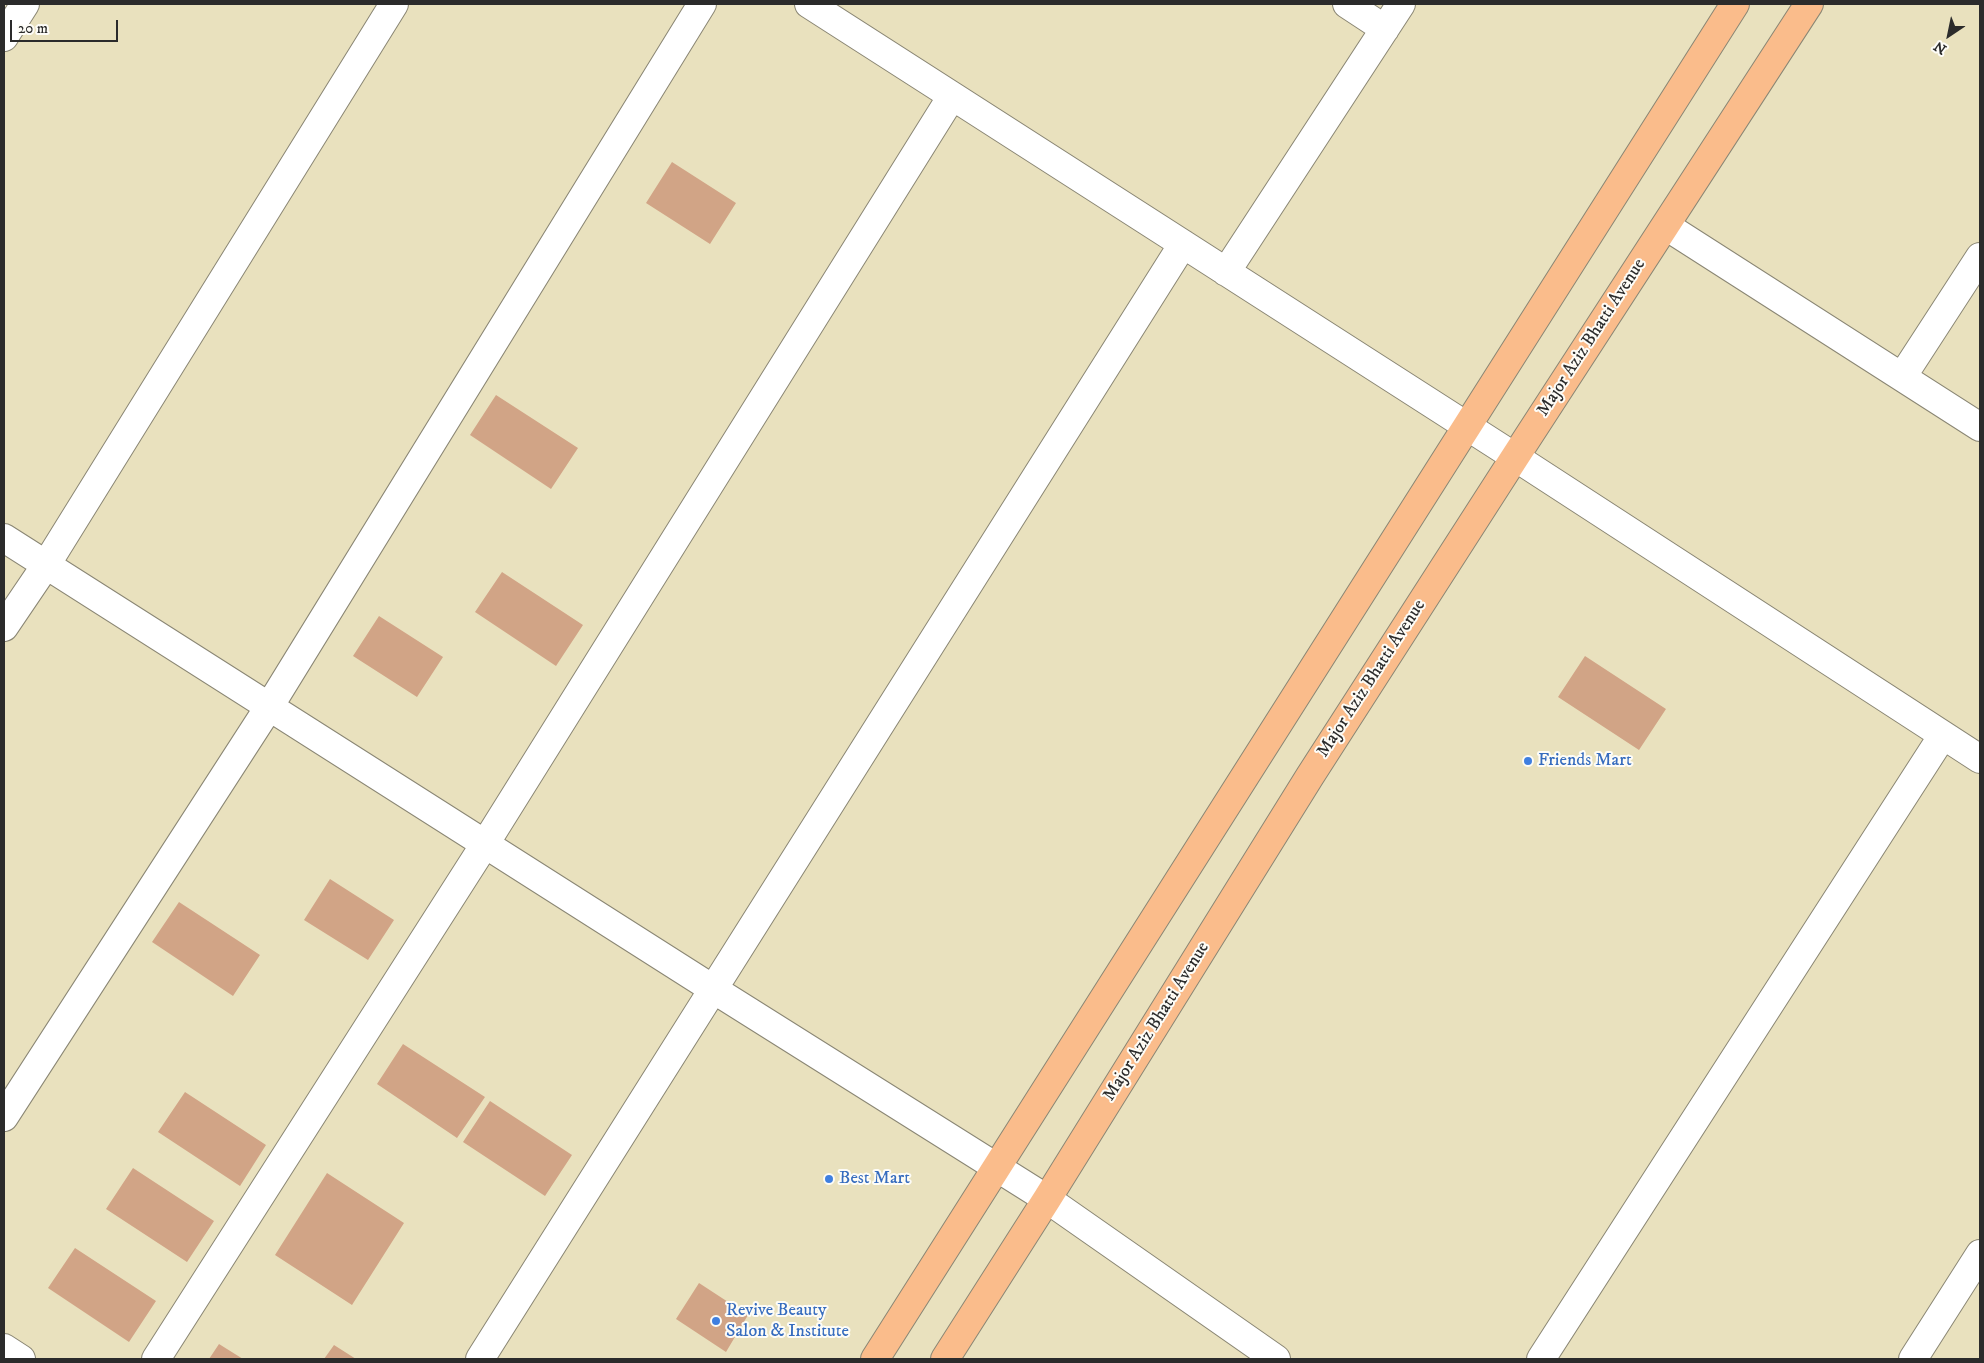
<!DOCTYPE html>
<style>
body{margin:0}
#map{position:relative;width:1984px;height:1363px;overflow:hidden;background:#e9e1be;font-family:"IM FELL DW Pica",serif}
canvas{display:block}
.frame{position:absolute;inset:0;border:5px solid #2b2b2b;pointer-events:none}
.north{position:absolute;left:1924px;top:10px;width:50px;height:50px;-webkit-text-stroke:4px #fdfcf7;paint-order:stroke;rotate:214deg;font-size:14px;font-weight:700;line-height:20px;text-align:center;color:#2b2b2b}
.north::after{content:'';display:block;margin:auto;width:18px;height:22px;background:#2b2b2b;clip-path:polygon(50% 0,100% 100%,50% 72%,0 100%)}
.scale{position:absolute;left:10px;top:20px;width:108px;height:22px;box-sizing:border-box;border:2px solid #2b2b2b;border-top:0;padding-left:6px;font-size:15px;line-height:18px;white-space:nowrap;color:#2b2b2b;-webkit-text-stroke:4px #fdfcf7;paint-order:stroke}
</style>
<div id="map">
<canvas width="1984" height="1363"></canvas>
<div class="frame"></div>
<div class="north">N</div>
<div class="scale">20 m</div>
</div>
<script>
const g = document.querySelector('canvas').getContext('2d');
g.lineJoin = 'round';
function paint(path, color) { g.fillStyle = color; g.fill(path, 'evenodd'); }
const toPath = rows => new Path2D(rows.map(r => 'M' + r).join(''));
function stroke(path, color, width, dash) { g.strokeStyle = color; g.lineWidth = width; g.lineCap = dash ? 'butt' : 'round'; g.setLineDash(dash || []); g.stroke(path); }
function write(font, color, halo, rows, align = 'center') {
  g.font = font + ' "IM FELL DW Pica",serif'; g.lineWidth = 4; g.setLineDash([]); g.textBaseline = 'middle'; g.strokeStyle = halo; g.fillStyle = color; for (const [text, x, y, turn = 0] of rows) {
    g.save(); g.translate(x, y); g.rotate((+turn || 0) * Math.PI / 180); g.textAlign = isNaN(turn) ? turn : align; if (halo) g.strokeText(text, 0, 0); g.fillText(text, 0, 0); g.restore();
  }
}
paint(toPath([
 [672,162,736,203,710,244,646,203],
 [496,395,578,448,551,489,470,435],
 [502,572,583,625,556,666,475,612],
 [379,616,443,657,417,697,353,656],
 [1585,656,1666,709,1639,750,1558,697],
 [330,879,394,920,368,960,304,920],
 [179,902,260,955,233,996,152,942],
 [403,1044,485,1097,457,1138,377,1084],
 [185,1092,266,1145,240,1186,158,1132],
 [490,1101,572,1155,545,1196,463,1142],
 [133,1168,214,1221,187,1262,106,1209],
 [327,1173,404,1223,352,1305,275,1255],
 [75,1248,156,1301,129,1342,48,1288],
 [699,1283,748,1315,726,1352,676,1319],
 [219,1344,243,1359,209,1359],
 [334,1345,356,1359,324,1359]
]), '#d1a486');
const minor = toPath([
 [809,4,1515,457,1980,759],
 [1347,4,1385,29],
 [4,37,25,4],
 [1666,226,1980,427],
 [1226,272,1401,4],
 [1902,377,1980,257],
 [4,538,713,989,1047,1199,1276,1359],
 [4,627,46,565,394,4],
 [4,1117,269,707,702,4],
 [4,1348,21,1359],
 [156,1359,485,844,952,96],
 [480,1359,1183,244],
 [1541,1359,1943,735],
 [1913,1359,1980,1254]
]);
const major = toPath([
 [875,1359,1735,4],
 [945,1359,1047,1199,1310,776,1515,457,1809,4]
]);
stroke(minor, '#8a8674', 30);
stroke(major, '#8a8674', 30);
stroke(minor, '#fff', 28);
stroke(major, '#fabc8b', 28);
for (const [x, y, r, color] of [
 [1528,761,5,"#3f7fe0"],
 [829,1179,5,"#3f7fe0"],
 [716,1321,5,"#3f7fe0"]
]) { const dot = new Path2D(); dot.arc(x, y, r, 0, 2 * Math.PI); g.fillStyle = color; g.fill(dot); stroke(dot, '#fdfcf7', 2); }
write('18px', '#2b2b2b', '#fdfcf7', [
 ["Major Aziz Bhatti Avenue",1592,338,-57],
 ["Major Aziz Bhatti Avenue",1372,679,-57],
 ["Major Aziz Bhatti Avenue",1157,1022,-58]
]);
write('18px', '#366cbe', '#fdfcf7', [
 ["Friends Mart",1538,761],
 ["Best Mart",839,1179],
 ["Revive Beauty",726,1311],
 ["Salon & Institute",726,1332]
], 'left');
</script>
